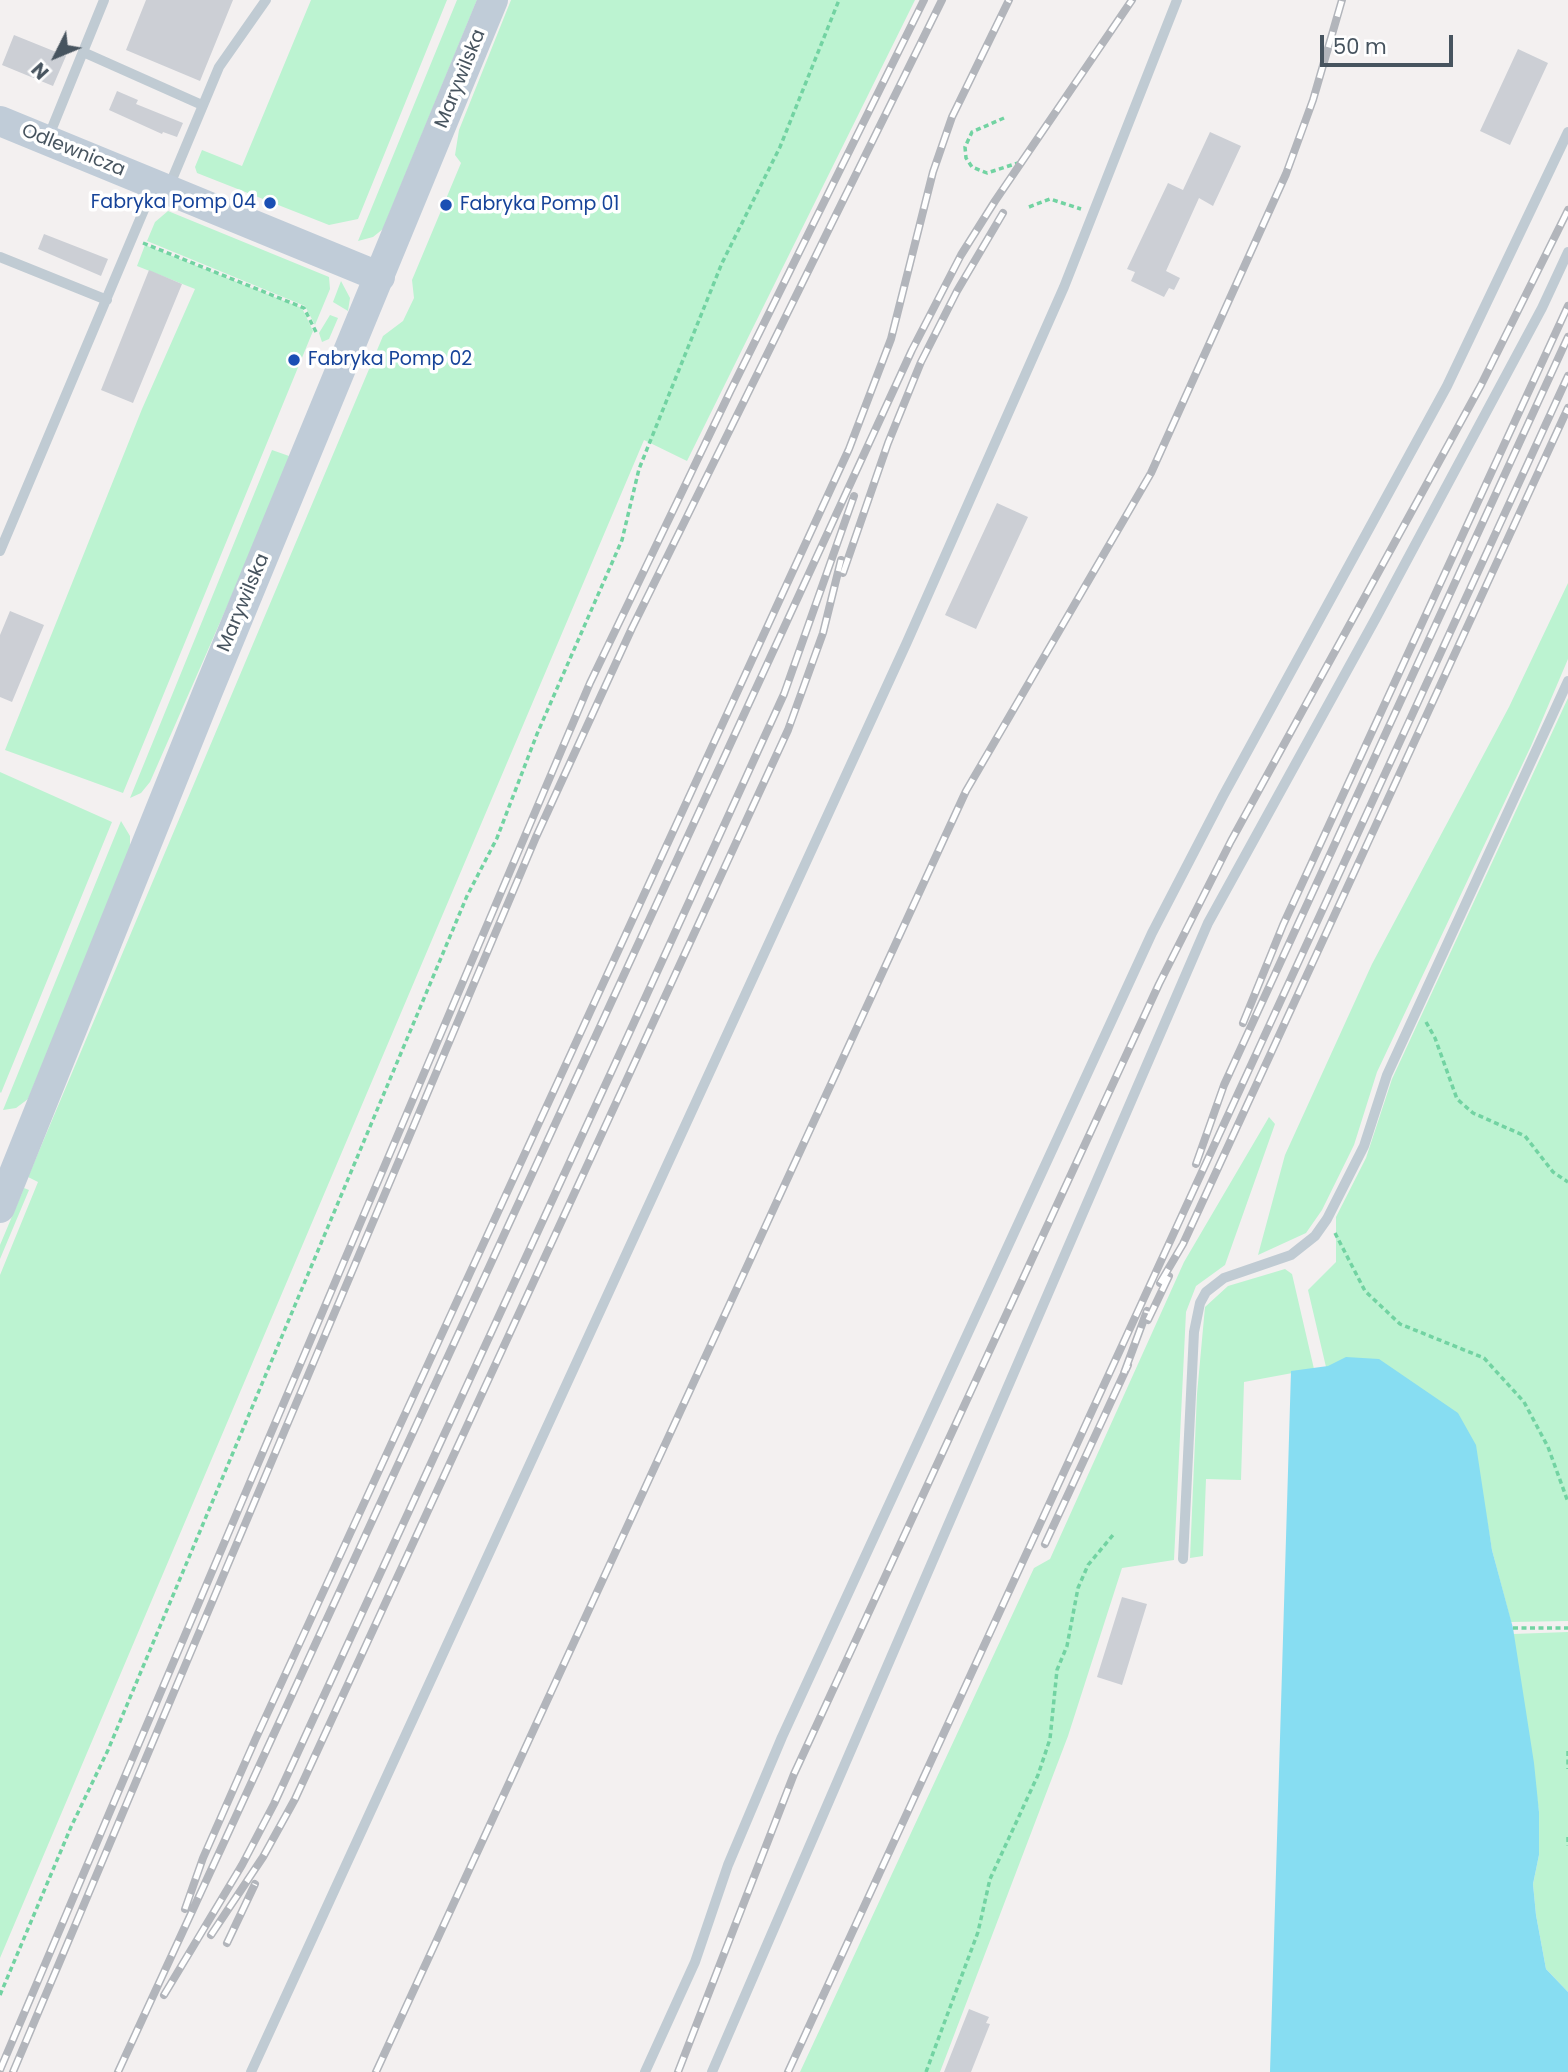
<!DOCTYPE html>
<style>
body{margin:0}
#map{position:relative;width:1568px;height:2072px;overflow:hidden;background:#f3f0f0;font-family:Poppins,sans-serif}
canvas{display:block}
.north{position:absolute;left:21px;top:21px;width:70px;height:70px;-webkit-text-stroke:5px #fff;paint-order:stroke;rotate:227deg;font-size:19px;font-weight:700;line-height:28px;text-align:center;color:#47545f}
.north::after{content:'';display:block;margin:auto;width:24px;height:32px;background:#47545f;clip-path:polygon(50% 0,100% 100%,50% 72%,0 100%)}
.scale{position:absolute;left:1320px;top:35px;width:133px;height:32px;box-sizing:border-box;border:4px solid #47545f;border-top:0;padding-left:9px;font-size:21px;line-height:24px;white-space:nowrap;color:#47545f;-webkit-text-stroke:5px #fff;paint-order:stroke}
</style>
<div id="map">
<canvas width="1568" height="2072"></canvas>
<div class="north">N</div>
<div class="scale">50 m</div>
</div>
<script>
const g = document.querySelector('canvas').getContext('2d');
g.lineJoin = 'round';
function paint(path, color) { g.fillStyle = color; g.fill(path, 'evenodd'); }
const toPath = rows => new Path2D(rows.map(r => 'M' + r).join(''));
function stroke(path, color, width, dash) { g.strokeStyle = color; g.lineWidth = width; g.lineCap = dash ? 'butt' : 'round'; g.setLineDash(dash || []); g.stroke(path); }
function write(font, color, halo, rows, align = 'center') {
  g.font = font + ' Poppins,sans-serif'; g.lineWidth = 7; g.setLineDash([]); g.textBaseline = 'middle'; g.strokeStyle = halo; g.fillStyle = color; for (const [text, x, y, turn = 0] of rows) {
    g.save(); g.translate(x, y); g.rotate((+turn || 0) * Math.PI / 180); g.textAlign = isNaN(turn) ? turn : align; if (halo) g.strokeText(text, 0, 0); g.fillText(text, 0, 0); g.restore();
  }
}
paint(toPath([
 [311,0,447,0,358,219,329,225,197,173,195,167,202,150,242,166],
 [457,0,477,0,383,229,373,237,358,241],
 [511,0,915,0,687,461,644,440,0,1958,0,1275,38,1182,28,1177,383,336,403,321,414,298,412,280,461,163,455,155,459,130],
 [168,211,329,277,330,289,315,325,305,306,147,241,155,222],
 [145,245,302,308,313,331,123,793,5,750,142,409,195,289,137,266],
 [341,281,350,298,348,311,333,302],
 [330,315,338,318,329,339,322,342,319,333],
 [272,450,289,456,286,472,150,782,141,793,130,798],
 [1568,583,1568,659,1531,746,1377,1072,1354,1145,1322,1210,1306,1233,1258,1255,1285,1155,1372,964,1509,707],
 [1568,698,1568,1621,1511,1622,1492,1550,1484,1503,1326,1367,1308,1290,1336,1262,1336,1217,1366,1158,1392,1079],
 [0,772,112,822,1,1093,0,1092],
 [121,821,130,836,130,853,28,1099,16,1108,3,1110],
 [1269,1117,1275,1124,1225,1265,1196,1286,1186,1312,1174,1560,1122,1568,1068,1736,940,2072,800,2072,1034,1568,1050,1559,1184,1262],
 [24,1188,29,1190,0,1259,0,1245],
 [1285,1269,1292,1274,1314,1369,1244,1382,1241,1480,1206,1479,1203,1556,1190,1558,1197,1394,1205,1307,1228,1286],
 [1568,1632,1568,1992,1546,1969,1536,1915,1533,1884,1539,1855,1539,1812,1513,1634]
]), '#bcf3d1');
paint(toPath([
 [1346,1357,1379,1359,1458,1413,1476,1445,1492,1550,1513,1628,1534,1763,1539,1812,1539,1855,1533,1884,1536,1915,1546,1969,1568,1992,1568,2072,1270,2072,1291,1371,1328,1366]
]), '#87ddf2');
paint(toPath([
 [146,0,233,0,200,81,126,50],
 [14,35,66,56,53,86,2,65],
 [1518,49,1548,63,1510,145,1480,131],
 [117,91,138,100,136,104,183,123,177,137,163,132,162,134,109,110],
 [1210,132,1241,146,1213,206,1199,198,1166,271,1180,278,1174,290,1169,288,1164,297,1131,281,1135,272,1127,269,1168,183,1183,190],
 [44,234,108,259,101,276,38,249],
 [149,270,182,284,133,403,101,390],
 [997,503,1028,517,976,629,945,615],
 [10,611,44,625,12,702,0,697,0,635],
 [1122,1597,1147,1604,1122,1685,1097,1677],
 [969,2009,989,2017,986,2023,990,2024,971,2072,944,2072]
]), '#cccfd5');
stroke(toPath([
 [1004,118,972,132,965,147,966,158,972,167,987,173,1021,162],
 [1029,207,1050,199,1081,209],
 [143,243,304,308,316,332],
 [1426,1022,1435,1038,1457,1099,1473,1113,1525,1136,1553,1172,1568,1182],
 [1335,1233,1365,1291,1400,1324,1484,1358,1524,1402,1548,1447,1568,1502],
 [1513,1628,1568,1628],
 [1568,1751,1568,1769],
 [1568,1837,1568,1846],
 [0,1995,71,1827,108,1750,467,896,497,838,537,734,622,540,639,469,722,263,780,147,839,0],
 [926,2072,978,1932,990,1879,1038,1775,1050,1739,1057,1670,1067,1646,1078,1588,1088,1565,1113,1535]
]), '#72d3a2', 3.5, [5, 3.5]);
stroke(toPath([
 [83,52,202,105],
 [48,138,104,0],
 [168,189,219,67,266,0],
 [0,257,107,300],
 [0,551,154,186],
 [1183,1559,1194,1332,1200,1303,1206,1292,1224,1278,1291,1255,1315,1236,1327,1219,1364,1146,1387,1075,1568,681],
 [251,2072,907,642,1064,287,1177,0],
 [645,2072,695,1962,728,1865,782,1737,1152,933,1223,796,1447,386,1568,132],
 [712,2072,1208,923,1377,616,1542,308,1568,252]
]), '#c0cbd3', 10);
stroke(toPath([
 [0,121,380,277],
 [0,1208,208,691,493,0]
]), '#c0ccd8', 30);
const rail = toPath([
 [843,573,888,443,921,362,957,291,1003,213],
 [1243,1023,1283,925,1568,306],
 [1196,1164,1224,1085,1568,337],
 [1160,1283,1183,1244,1568,408],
 [1148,1320,1169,1276],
 [1124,1373,1147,1311],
 [1045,1544,1128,1365],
 [185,1909,203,1858,256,1738,849,449,891,339,933,172,952,117,1009,0],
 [211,1935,263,1857,295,1799,788,730,823,633,841,560],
 [227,1943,255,1884],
 [164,1995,242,1865,274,1804,626,1040,784,694,854,496],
 [0,2070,590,683,730,392,924,0],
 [13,2072,536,837,632,628,942,0],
 [118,2072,912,350,961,255,995,201,1132,0],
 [376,2072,966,791,1151,473,1286,174,1313,100,1342,0],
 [678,2072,794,1774,1159,984,1231,841,1481,385,1568,210],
 [788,2072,1568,376]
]);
stroke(rail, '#b2b5bb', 8);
stroke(rail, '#fff', 5, [16]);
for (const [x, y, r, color] of [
 [270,203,7,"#1a4fb4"],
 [446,205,7,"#1a4fb4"],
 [294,360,7,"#1a4fb4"]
]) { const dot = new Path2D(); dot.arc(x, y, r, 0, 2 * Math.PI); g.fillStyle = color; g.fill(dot); stroke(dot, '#fff', 2.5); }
write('19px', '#47545f', '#fff', [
 ["Marywilska",461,79,-68],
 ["Odlewnicza",73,151,22],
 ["Marywilska",244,603,-67]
]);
write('19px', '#164399', '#fff', [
 ["Fabryka Pomp 04",256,203,"right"],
 ["Fabryka Pomp 01",460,205],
 ["Fabryka Pomp 02",308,360]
], 'left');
</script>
